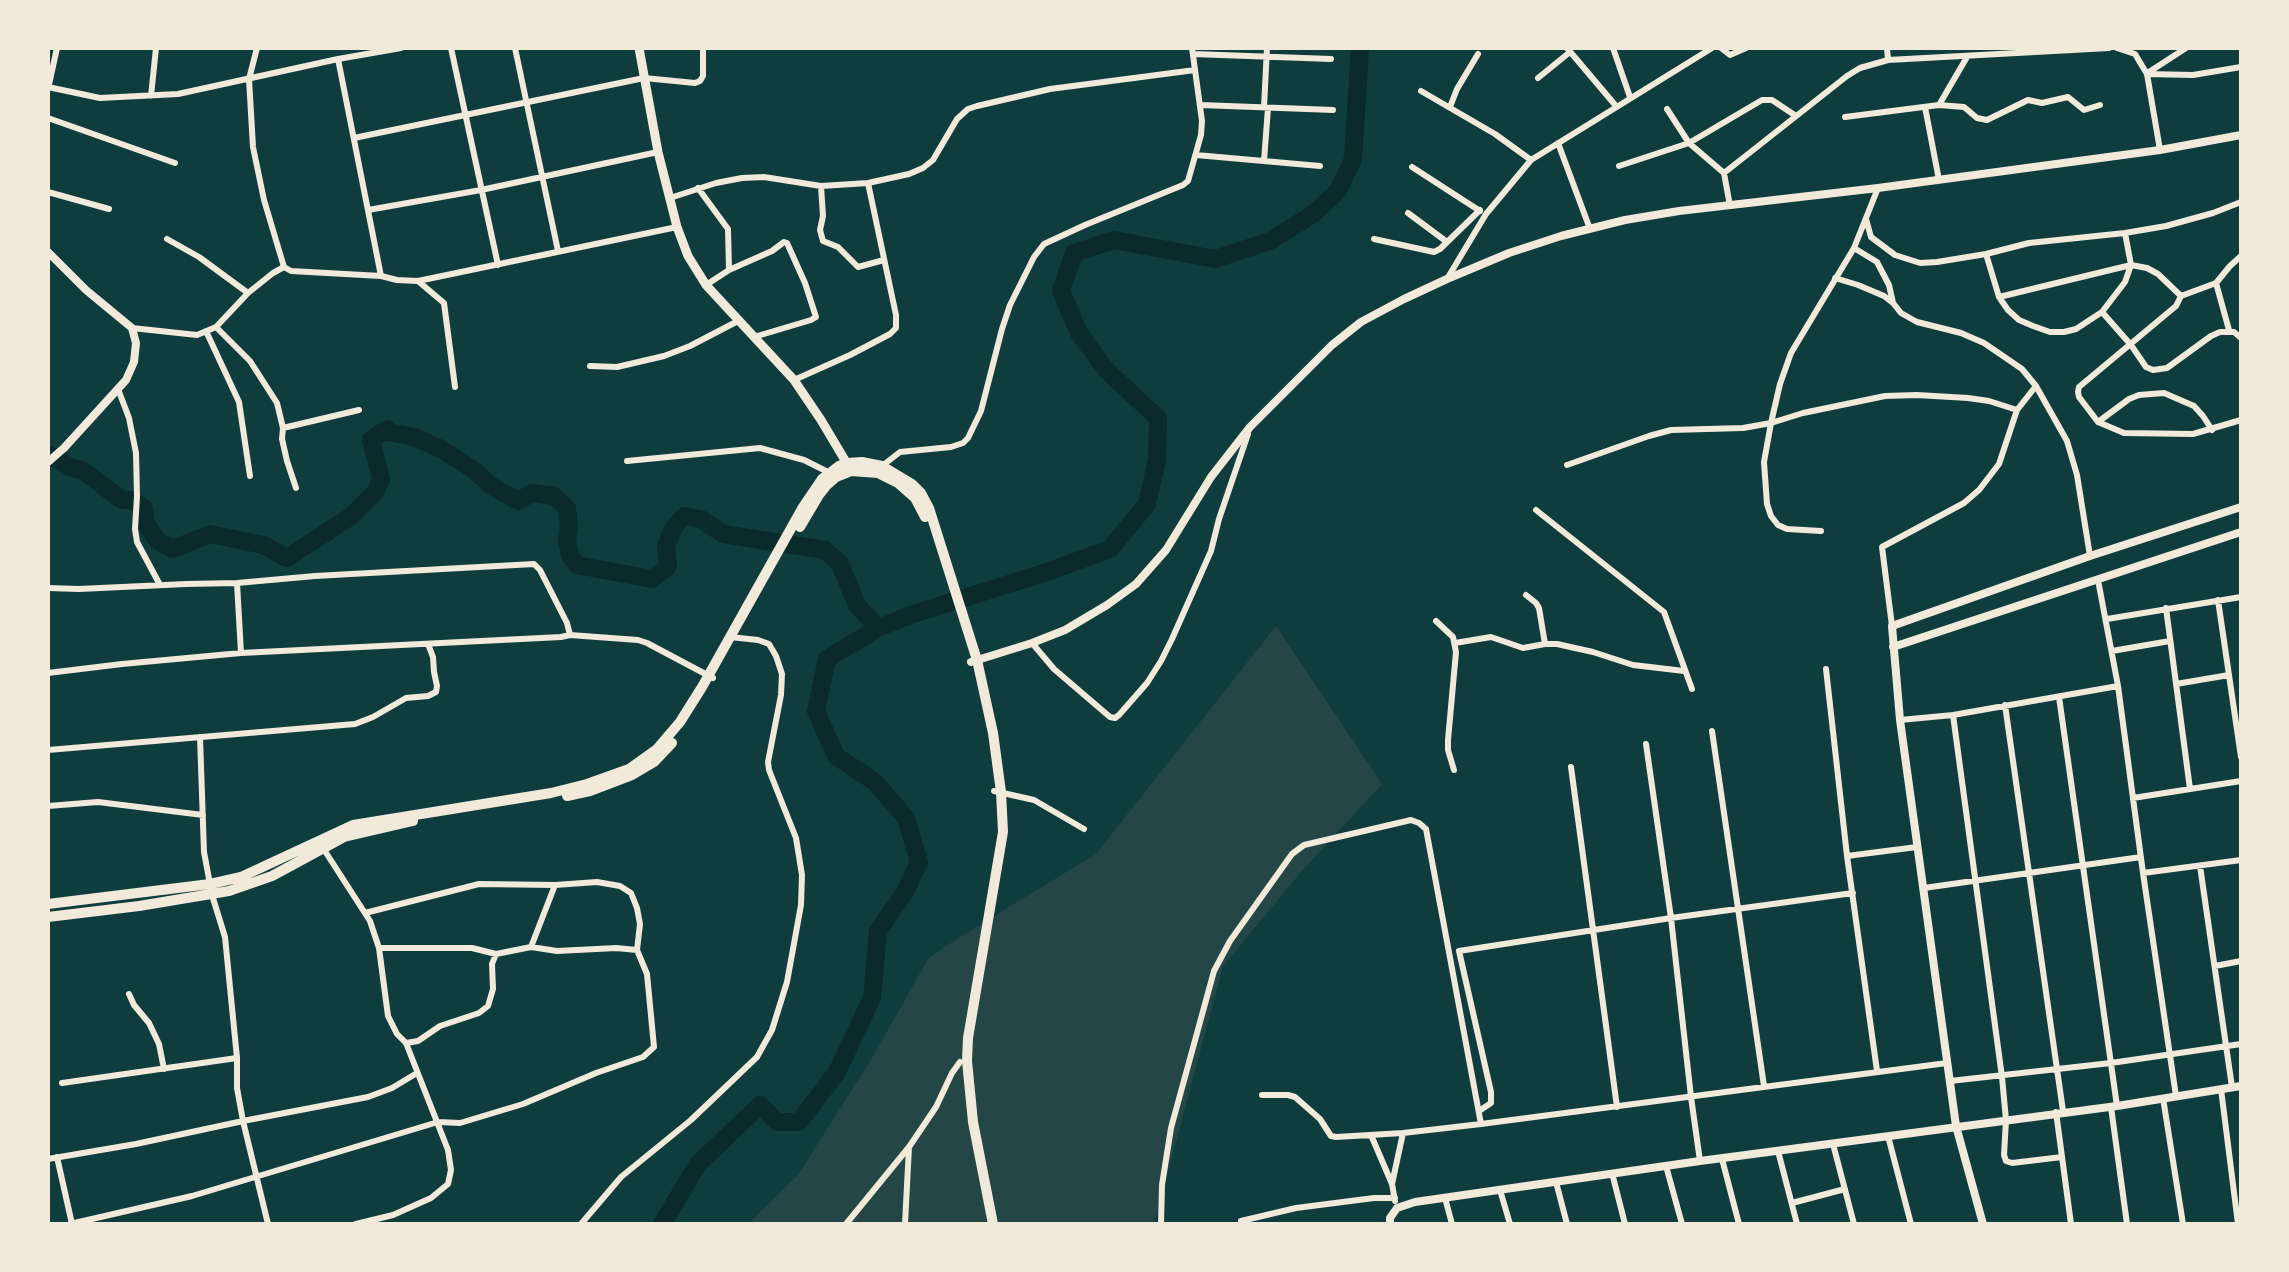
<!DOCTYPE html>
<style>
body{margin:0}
#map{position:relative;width:2289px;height:1272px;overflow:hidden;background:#0f3d3e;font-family:Manrope,sans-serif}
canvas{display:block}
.frame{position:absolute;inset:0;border:50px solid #f1e9da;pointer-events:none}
</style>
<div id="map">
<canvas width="2289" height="1272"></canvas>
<div class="frame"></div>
</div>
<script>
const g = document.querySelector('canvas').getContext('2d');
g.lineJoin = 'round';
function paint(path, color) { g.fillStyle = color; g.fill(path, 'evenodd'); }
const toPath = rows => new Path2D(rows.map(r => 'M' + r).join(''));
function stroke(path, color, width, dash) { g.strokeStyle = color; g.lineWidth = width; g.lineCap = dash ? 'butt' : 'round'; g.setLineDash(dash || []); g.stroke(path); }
paint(toPath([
 [1276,626,1382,784,1301,872,1223,966,1154,1224,748,1224,798,1175,872,1058,928,959,955,940,1096,854]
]), '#244646');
stroke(toPath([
 [48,454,72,468,82,470,122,500,132,500,144,508,146,524,158,541,173,549,210,534,263,545,287,558,350,517,376,491,381,479,371,440,387,429,388,432,414,437,441,449,474,470,490,485,518,501,532,493,554,496,567,508,569,528,567,541,570,556,577,565,652,579,668,566,666,546,674,527,684,516,701,519,723,534,825,550,840,564,857,605,878,628],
 [662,1224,698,1164,760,1105,777,1122,799,1122,837,1072,872,998,878,931,905,892,919,862,906,818,875,782,836,756,816,711,827,659,878,628,913,614,1044,573,1110,549,1147,504,1157,460,1158,418,1107,371,1079,333,1061,291,1074,253,1114,240,1215,259,1270,241,1313,214,1338,191,1353,159,1360,48]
]), '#0a2a2b', 18);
stroke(toPath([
 [451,48,498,265],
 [515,48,558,251],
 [1567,48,1616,106],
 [1613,48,1630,97],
 [1721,48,1730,55,1746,48],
 [1887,48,1888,60],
 [2117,48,2135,54,2147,74,2160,150],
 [1193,54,1331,59],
 [338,59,381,276],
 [2149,72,2186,48],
 [2147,74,2193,75,2241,67],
 [1538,78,1570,52],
 [48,87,100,98,178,94,338,59,401,48],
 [48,89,57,48],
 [1421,91,1495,134,1531,160],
 [151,96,156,48],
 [1201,105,1333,110],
 [1939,105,1964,107,1977,118,1987,120,2028,100,2042,103,2068,97,2084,110,2100,105],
 [1264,107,1267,48],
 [1450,107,1457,89,1478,54],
 [1925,107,1939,180],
 [1667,109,1689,143,1724,173],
 [1845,117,1939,105,1967,57],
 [48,118,175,163],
 [354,138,644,78,695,83,700,81,703,76,703,48],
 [1558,143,1590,229],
 [1196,155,1320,166],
 [1264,161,1268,108],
 [1619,166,1689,143,1762,100,1772,100,1796,116],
 [1412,167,1480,211],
 [821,186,823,216,820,230,823,241,838,247,858,267,884,260],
 [698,188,728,229,729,270],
 [1878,188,1854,248,1791,353,1780,384,1771,423,1803,413,1885,396,1917,395,1968,398,1989,401,2017,410],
 [48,192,109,209],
 [670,198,716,183,742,178,764,177,821,186,868,183,909,174,923,168,933,160,957,119,968,109,977,106,1050,89,1195,70],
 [1730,206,1724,173,1847,76,1860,68,1888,60,2109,48],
 [368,210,481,190,658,152],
 [1408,213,1447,242],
 [1866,219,1871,237,1895,255,1920,263,1937,262,1986,254,2029,243,2125,233,2166,226,2213,213,2241,202],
 [167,239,199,257,248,293],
 [1374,239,1434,252,1440,249,1480,210],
 [1854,248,1877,262,1889,285,1893,303],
 [1986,254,1999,297,2008,310,2019,320,2033,326,2050,332,2064,332,2076,329,2102,312,2125,282,2131,265,2125,233],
 [2241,256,2230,266,2216,283,2181,296,2176,306,2079,387,2078,392,2079,397,2098,422,2124,433,2193,434,2241,420],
 [284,267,291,271,381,276,397,280,418,281,677,227],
 [1835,278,1858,285,1884,296,1893,303,1901,313,1917,322,1961,333,1984,343,2022,369,2036,386,2067,441,2077,475,2090,556],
 [1447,279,1486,214,1531,160,1712,48],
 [418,281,444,303,455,387],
 [2216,283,2229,330],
 [706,285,729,270,772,251,784,242,787,243,805,283,816,317,811,320,754,337],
 [1999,297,2131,265,2147,268,2158,274,2181,296],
 [2102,312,2131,345,2146,367,2153,370,2167,368,2211,336,2220,332,2234,332,2241,338],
 [216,327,250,361,277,403,283,428,359,410],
 [132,328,197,335,216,327,248,293,273,273,284,267,264,200,253,147,249,79,257,48],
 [206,331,239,402,250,476],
 [590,366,617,367,664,356,690,346,738,321],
 [794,380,850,355,890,334,896,328,896,315,868,183],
 [118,389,129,418,136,453,137,496,135,529,137,542,160,585],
 [2098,422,2129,399,2139,395,2164,393,2194,406,2203,416,2212,430],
 [283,428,282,439,287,461,296,488],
 [627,461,760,448,804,460,830,473],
 [1567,465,1649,436,1671,430,1743,428,1771,423,1764,462,1767,504,1771,516,1778,525,1787,529,1821,531],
 [882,466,900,452,951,447,963,443,968,438,981,411,1002,329,1010,305,1034,257,1044,244,1085,225,1183,185,1188,181,1201,135,1202,121,1192,48],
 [1536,510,1664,612,1692,689],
 [2098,580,2118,686,2143,873,2176,1096],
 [237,583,241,653],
 [48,588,79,589,186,584,237,583,315,576,534,564,540,570,567,623,570,635],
 [1526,595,1536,603,1539,608,1545,644],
 [2218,600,2241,757],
 [2166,608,2190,789],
 [2107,619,2241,597],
 [1436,621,1453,637,1456,652,1448,740,1448,750,1454,770],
 [1892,626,1882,547,1964,503,1979,490,1999,464,2017,410,2036,386],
 [1032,643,1054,669,1110,717,1115,718,1119,715,1147,683,1161,661,1172,639,1211,551,1219,519,1248,434],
 [1455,643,1491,637,1523,648,1545,644,1557,644,1593,652,1633,665,1684,671],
 [2112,651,2170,641],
 [1826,669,1847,856,1877,1071],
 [48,673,122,664,241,653,561,637,570,635,638,640,647,643,713,678],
 [2176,684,2229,675],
 [2059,697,2117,1106],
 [2005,705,2063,1111],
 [1953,715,2002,1077,2006,1120,2004,1155,2006,1161,2012,1163,2062,1157],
 [1900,720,1953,715,2118,686],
 [1712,731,1764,1086],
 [200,737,204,852,212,895,225,937,237,1058,237,1088,243,1121,268,1224],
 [1646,744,1671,918,1691,1097,1700,1161],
 [48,750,355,724,373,717,406,698,428,696,436,692,437,686,434,672,433,657,428,644],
 [1571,767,1617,1107],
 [994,791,1034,800,1084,829],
 [2133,798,2241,781],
 [48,806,98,802,203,815],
 [323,848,370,921,379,948,388,1016,397,1034,406,1043,448,1150,451,1170,448,1184,431,1198,393,1215,356,1224],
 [1847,856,1917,847],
 [2200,866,2232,1087],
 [2143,873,2241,860],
 [1924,888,2141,857],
 [531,947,555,885],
 [379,948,472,948,496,954,531,947,557,951,616,948,637,950],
 [2215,966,2241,961],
 [129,994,134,1005,149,1023,159,1044,164,1069],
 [406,1043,418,1041,440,1026,479,1013,488,1006,493,989,492,964,496,954],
 [1950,1081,2111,1063,2241,1044],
 [62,1083,237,1058],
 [2221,1089,2238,1224],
 [1262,1095,1288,1095,1295,1097,1320,1119,1331,1136,1336,1137,1403,1133,1481,1124,1947,1063],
 [2163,1098,2183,1224],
 [2111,1107,2127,1224],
 [1479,1111,1491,1103,1491,1092,1459,951,1671,918,1853,893],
 [2056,1112,2071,1224],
 [1371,1135,1392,1184],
 [1888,1136,1911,1224],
 [1833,1144,1854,1224],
 [1778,1151,1797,1224],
 [57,1157,72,1224],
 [48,1159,136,1144,243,1121,368,1097,392,1088,417,1073],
 [1722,1159,1739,1224],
 [1666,1166,1682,1224],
 [1612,1173,1625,1224],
 [1556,1182,1567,1224],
 [1500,1190,1510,1224],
 [1445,1198,1452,1224],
 [1395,1201,1392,1184,1403,1133],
 [1792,1203,1845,1189],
 [1241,1221,1296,1208,1374,1198,1395,1198],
 [70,1224,192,1196,438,1122,460,1123,470,1120,523,1104,596,1073,643,1057,654,1047,647,974,637,950,640,924,637,908,631,893,620,886,597,882,555,885,479,884,365,913],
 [581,1224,621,1177,691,1120,757,1057,772,1030,787,982,801,905,802,875,796,838,769,770,768,762,781,695,782,674,776,656,769,644,758,640,730,637],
 [846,1224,909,1147,936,1107,952,1073,960,1062],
 [905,1224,909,1147],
 [1161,1224,1162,1185,1171,1128,1214,971,1230,941,1292,854,1304,845,1411,820,1419,823,1426,829,1481,1124]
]), '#f1e9da', 6);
stroke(toPath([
 [48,252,86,290,132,328,136,343,134,362,126,380,64,448,48,462],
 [1893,647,2241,532],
 [971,662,1032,643,1065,630,1107,605,1136,584,1166,550,1211,477,1250,427,1332,345,1361,322,1404,299,1447,279,1509,253,1561,236,1625,220,1679,211,1878,188,2160,150,2241,135],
 [1390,1224,1390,1218,1397,1208,1415,1202,1700,1161,2117,1106,2241,1086],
 [1983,1224,1956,1126,1900,720,1892,626,2090,556,2241,507]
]), '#f1e9da', 8);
stroke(toPath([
 [639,48,658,152,677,227,688,256,706,285,794,380,821,420,849,467]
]), '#f1e9da', 9);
stroke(toPath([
 [800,527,819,495,827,485,836,477,851,471,878,473,898,483,915,498,925,517],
 [567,796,590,791,632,775,654,762,672,743],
 [48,904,210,884,241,877,353,825,551,793,587,784,629,769,657,749,680,722,702,687,803,507,822,479,839,466,847,463,862,462,882,466,912,484,921,493,929,508,977,660,993,733,1001,792,1003,832,968,1038,967,1061,973,1122,993,1224],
 [48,917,139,906,229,891,272,876,344,837,413,821]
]), '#f1e9da', 10);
</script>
